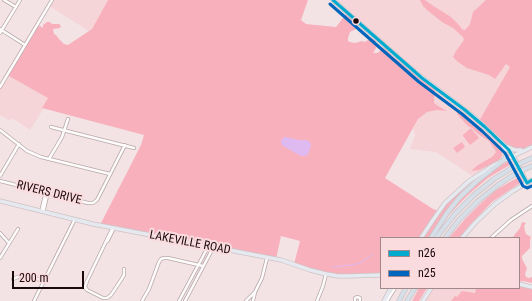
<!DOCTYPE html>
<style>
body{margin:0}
#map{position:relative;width:532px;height:301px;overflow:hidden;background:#f3e3e5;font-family:"Roboto Condensed",sans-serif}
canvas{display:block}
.legend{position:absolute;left:380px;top:237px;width:140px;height:52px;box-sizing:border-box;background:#fadcdf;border:1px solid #a0888b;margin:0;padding:5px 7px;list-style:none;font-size:12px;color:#19090c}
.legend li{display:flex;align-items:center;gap:8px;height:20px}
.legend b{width:20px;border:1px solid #a0888b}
.scale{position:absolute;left:12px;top:271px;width:72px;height:18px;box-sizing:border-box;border:2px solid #19090c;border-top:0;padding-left:5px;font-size:12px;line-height:14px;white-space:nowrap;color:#19090c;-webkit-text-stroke:3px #fadcdf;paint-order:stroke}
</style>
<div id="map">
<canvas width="532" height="301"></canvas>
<ul class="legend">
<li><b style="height:5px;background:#00a9ce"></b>n26</li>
<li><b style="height:5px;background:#0065bd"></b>n25</li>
</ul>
<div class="scale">200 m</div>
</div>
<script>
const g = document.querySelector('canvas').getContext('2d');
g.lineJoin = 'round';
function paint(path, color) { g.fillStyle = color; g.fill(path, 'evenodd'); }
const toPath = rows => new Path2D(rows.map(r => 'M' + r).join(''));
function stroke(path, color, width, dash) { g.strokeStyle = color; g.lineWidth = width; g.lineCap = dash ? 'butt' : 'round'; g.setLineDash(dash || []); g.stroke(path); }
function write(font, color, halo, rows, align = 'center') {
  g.font = font + ' "Roboto Condensed",sans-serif'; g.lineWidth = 4; g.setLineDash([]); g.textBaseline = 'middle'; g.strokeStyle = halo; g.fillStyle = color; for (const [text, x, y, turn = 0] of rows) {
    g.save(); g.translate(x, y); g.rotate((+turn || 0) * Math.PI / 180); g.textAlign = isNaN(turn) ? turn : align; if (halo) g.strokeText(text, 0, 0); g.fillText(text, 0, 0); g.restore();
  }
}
paint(toPath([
 [52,0,108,0,92,29,89,31,49,6],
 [332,0,488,0,506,64,510,67,479,121,513,156,474,177,436,152,410,149,415,135,413,128,435,88,411,68,395,51,390,50],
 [7,75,49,98,42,108,44,108,30,130,12,118,10,121,0,115,0,87],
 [431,288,476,288,475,293,455,299,452,301,424,301]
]), '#f6d5d9');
paint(toPath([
 [108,0,308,0,301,20,306,24,336,27,346,14,351,18,358,25,356,29,350,32,348,38,348,41,350,42,355,43,362,41,365,42,371,38,373,39,376,41,376,44,378,45,373,53,377,53,380,51,381,49,386,48,392,56,411,68,435,88,434,103,438,106,447,111,437,110,427,112,418,119,385,178,433,209,439,211,421,238,381,238,381,275,338,276,294,264,300,241,281,236,276,259,100,225,141,145,144,135,42,108,48,98,7,75,36,26,40,26,43,28,43,25,47,22,50,22,52,24,59,24,61,26,60,28,53,29,54,34,56,35,59,39,64,44,68,45,92,29],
 [420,0,425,0,432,5,451,17,458,24,463,30,465,30,467,28,470,24,473,12,486,0,532,0,532,147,513,156,479,121,510,67,506,64,495,79,489,75,467,68,458,62,453,57,456,51,464,40,463,37,453,28,442,22,427,10,423,6],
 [457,110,464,113,479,129,494,142,502,151,502,156,498,161,479,170,471,171,478,165,492,157,496,152,495,150,489,141,478,134,472,128,468,126,465,123,459,116,457,114],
 [471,128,479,138,470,145,463,136,463,135],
 [462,142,465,147,457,153,453,148],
 [510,160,513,163,488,178,468,195,443,221,464,194,497,167],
 [520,176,523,181,492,202,468,227,460,238,449,238,465,219,481,203,496,190],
 [471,181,450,205,429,238,423,238,441,211,451,199],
 [522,222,526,223,524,226,525,231,526,234,531,237,530,240,530,248,522,256,522,259,527,268,525,274,526,277,529,278,532,277,532,283,523,281,519,282,519,238,512,238,520,228],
 [519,284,532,287,532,301,451,301,455,296,457,297,462,291,475,293,476,288,519,288],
 [419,288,427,288,419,301,412,301]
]), '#f8b1bc');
paint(toPath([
 [284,137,286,137,299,140,306,140,310,142,311,146,308,154,306,156,301,156,283,146,281,143,281,141]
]), '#dfbaf1');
stroke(toPath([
 [333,267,352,265,360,263,372,255]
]), '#dfbaf1', 1);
const minor = toPath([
 [4,0,16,7],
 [0,29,25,45],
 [0,33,20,0],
 [0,87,52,0],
 [51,127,134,148],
 [0,130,27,151,41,157,110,174],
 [49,159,62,137,68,119],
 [0,176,19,144],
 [0,181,88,203,93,203,97,200,125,145],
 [46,193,47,196,44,209,42,211,42,208,45,195,46,193],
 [0,233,9,243],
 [491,238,511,220,532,206],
 [106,242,108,240,114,228,111,231,87,281,85,287,87,290,103,298,107,298,111,295,121,280,124,275,124,269],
 [0,258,18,229],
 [13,279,20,276,28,276,44,281],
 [255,292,262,278,267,258],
 [34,301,75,219],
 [142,301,149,289,159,262,161,259,164,258,168,258,203,266],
 [179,301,208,247],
 [185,301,213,248],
 [246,301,255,292,253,301],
 [317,301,323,286,326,274],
 [355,301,355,298,357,297,360,298,360,301],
 [387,301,395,288]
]);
const major = toPath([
 [333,0,415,72,474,117,502,143,511,152,527,183],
 [503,146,506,154,505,159],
 [508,147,515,150,521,150],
 [0,201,93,224,281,260,310,270,326,274,338,276,349,276,381,275],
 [421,238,433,220,445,203,469,181,494,165,532,147],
 [462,238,476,222,495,204,513,191,532,180],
 [519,284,532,287],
 [384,301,391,288],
 [423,301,431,288]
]);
const highway = toPath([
 [523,162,532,158],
 [527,168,532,166],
 [431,238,447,213,460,197,477,181,505,159],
 [436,238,455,214,474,195,494,179,512,168],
 [445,238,459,220,478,201,498,185,515,174],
 [399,301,406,288],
 [407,301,415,288]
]);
stroke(minor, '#b8a8aa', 4);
stroke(major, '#cdc3c5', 5);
stroke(highway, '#cdc3c5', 5.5);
stroke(minor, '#fdfbfb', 2.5);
stroke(major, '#e6e9ef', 3.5);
stroke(highway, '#d6dee8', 4);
const highwayBridge = toPath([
 [512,168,523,162],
 [515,174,527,168]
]);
stroke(highwayBridge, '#cdc3c5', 5.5, []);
stroke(highwayBridge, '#d6dee8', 4);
stroke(toPath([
 [333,0,422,78,465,110,485,127,509,150,527,183,532,180]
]), '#00a9ce', 3);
stroke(toPath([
 [330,4,419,82,462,114,482,131,505,153,523,186,527,188,532,186]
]), '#0065bd', 3);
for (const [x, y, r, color] of [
 [356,21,3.5,"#19090c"]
]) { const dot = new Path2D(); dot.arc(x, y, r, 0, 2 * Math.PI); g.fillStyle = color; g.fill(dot); stroke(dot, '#fadcdf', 1.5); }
write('12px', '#19090c', '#fadcdf', [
 ["RIVERS DRIVE",49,193,14],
 ["LAKEVILLE ROAD",190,243,11]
]);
</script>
